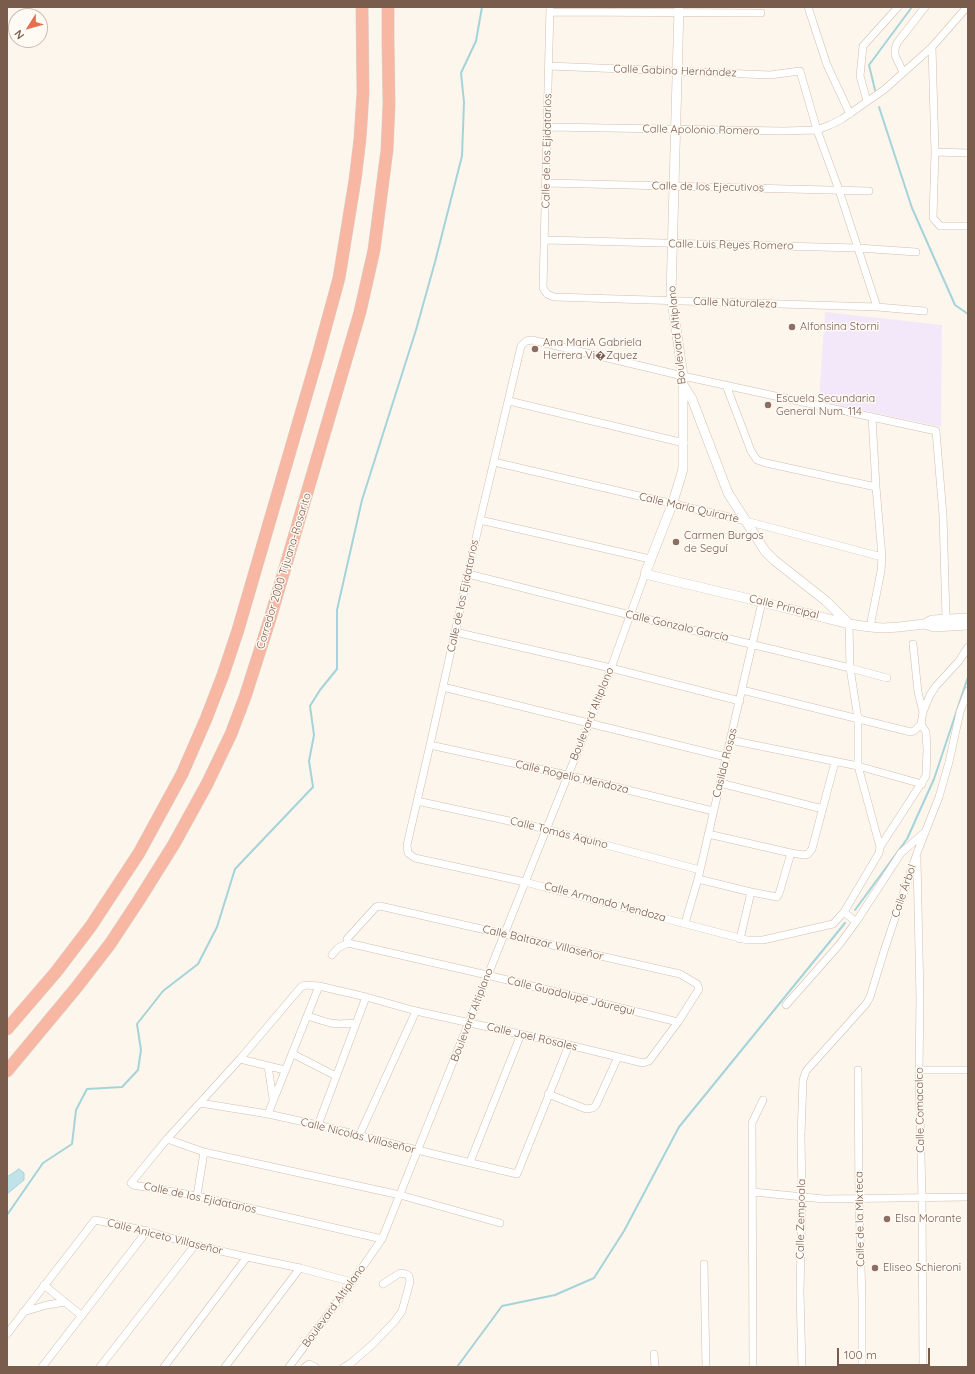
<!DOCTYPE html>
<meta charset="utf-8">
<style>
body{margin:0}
#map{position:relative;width:975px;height:1374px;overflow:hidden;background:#fdf6ec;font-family:Quicksand,sans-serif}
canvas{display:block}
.frame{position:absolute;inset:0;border:8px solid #7a5c4d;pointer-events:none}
.north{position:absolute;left:8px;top:8px;width:40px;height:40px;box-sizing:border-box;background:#fffaf3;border:1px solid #cabbb1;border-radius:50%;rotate:233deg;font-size:11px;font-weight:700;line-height:16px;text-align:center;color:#7a5c4d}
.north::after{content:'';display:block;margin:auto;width:14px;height:18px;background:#e76f51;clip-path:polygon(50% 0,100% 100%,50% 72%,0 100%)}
.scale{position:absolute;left:837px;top:1348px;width:93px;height:18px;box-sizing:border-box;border:2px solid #7a5c4d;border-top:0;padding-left:5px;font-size:12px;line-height:14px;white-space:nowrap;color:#7a5c4d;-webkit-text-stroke:3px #fffaf3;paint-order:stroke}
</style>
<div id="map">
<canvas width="975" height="1374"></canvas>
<div class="frame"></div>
<div class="north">N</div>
<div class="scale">100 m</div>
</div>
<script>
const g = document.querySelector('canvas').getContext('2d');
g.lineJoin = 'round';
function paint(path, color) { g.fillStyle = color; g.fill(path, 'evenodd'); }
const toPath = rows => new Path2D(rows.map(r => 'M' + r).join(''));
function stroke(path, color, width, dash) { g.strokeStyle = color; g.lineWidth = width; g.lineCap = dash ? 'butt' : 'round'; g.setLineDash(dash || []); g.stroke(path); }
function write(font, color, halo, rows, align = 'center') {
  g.font = font + ' Quicksand,sans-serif'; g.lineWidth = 3; g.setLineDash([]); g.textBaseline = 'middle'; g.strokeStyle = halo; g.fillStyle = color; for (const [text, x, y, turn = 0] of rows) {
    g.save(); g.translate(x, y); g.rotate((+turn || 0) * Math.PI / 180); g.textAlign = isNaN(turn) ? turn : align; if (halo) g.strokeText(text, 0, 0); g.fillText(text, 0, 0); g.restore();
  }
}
paint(toPath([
 [825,312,942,325,941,427,819,401]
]), '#f3e8fa');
const water = toPath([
 [19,1169,24,1173,24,1180,7,1194,7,1177,19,1169]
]);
paint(water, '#bfe3e8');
stroke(water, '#a5d3da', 1);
stroke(toPath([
 [875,90,869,65,912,7],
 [879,107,912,208,955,305,968,314],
 [855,910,907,839,934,779,968,677],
 [7,1215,43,1163,72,1144,76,1110,87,1089,122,1087,138,1070,141,1050,137,1024,163,991,198,964,217,927,235,869,313,787,309,761,314,735,310,706,320,690,337,669,337,610,362,500,416,330,435,262,462,156,464,102,461,73,476,41,482,7],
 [457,1367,502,1306,555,1295,594,1278,624,1231,679,1127,845,923]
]), '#a5d3da', 2);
const street = toPath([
 [550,7,543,288,547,294,554,297,877,307,924,311],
 [808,7,827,65,850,114],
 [550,12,761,13],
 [932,47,935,152,933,218,940,226,968,226],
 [549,66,770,75,800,71,817,130,839,190,877,307],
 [903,72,895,55,895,49,897,43,925,7],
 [867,101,860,76,863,46,898,7],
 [548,127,783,131,817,130,830,125,842,119,885,89,932,47,967,7],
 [935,152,968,153],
 [547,183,869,191],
 [545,240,858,248,916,252],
 [726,385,751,451,757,460,766,463,876,487],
 [509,401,684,443],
 [494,462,746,521,882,557],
 [480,520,650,559],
 [468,574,630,615,850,668,887,678],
 [849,624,850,668,858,719,858,766,880,847,879,853,844,912,833,924,763,940,747,940,525,882,415,858,408,853,407,845,430,745,480,520,521,346,526,341,532,340,683,376,936,431,943,515,946,618],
 [870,627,881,571,882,557,876,487,872,417],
 [455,632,611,668,740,701],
 [913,644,918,692,923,712],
 [443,687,726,757],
 [742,690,911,732,914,731,921,724,923,712,930,695,936,686,959,661,968,647],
 [730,740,858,766,922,784],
 [430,745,567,775,713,811],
 [720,783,823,809],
 [417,801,546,829,700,870],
 [708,834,791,853,804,855,808,854,812,849,835,762],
 [880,847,926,776,927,750,926,732,921,724],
 [917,859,920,999,919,1070,922,1198,923,1367],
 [698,879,751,892,777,897,779,894,791,853],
 [844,912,856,922],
 [685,923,698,879,762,602],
 [740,939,751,892],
 [348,943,347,939,376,907,380,906,680,974,697,984,699,989,678,1022,649,1061,643,1063,569,1045,416,1011,366,997,319,986,305,985,301,987,240,1059,167,1139,131,1183,133,1185,197,1196,382,1239],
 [348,943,487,975,678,1022],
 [332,955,338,948,348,943],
 [786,1005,839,945,856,922,901,853,925,832],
 [307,1016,330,1023,339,1024,356,1023],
 [293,1054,336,1076],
 [240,1059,285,1070],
 [268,1066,273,1099],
 [858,1070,859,1199,862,1299,862,1367],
 [919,1070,968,1070],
 [548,1094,586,1109,593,1108,596,1105,618,1057],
 [200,1103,268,1114,318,1125,417,1150,517,1174,569,1045],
 [268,1114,319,986],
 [318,1125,366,997],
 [359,1136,416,1011],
 [167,1139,204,1152,400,1195,500,1223],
 [470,1162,521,1034],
 [753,1192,824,1199,968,1197],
 [197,1196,204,1152],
 [704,1264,706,1367],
 [44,1285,82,1316],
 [23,1312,47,1305,65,1302],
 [7,1334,95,1220,147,1231,195,1245,247,1257,300,1268,352,1282],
 [654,1354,655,1367],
 [42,1367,147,1231],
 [100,1367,195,1245],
 [164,1367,247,1257],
 [225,1367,300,1268],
 [289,1367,352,1282,382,1239,611,668,645,574],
 [305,1367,309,1364,315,1367],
 [344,1367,351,1363,373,1344,395,1321,402,1311,410,1282,409,1276,406,1274,400,1273,383,1284],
 [753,1367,752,1123,763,1100],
 [802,1367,800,1293,802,1197,801,1136,803,1080,806,1071,866,1004,870,997,885,948,917,853,939,797,949,762,960,712,968,691]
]);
const secondary = toPath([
 [679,7,671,294,683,376,683,468,681,476,672,505,645,574,762,602,849,624,870,627,883,628,899,627,924,624,932,620,968,618],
 [684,386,692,399,728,493,765,551,774,560,826,601,849,624],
 [924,624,934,627,968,625]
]);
const highway = toPath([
 [7,1029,56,972,91,926,139,853,182,774,206,719,223,675,238,630,318,355,339,278,355,180,360,139,363,93,362,7],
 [7,1071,76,988,110,944,139,900,174,844,207,784,231,734,245,697,270,619,360,312,374,250,387,150,389,104,388,41,388,7]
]);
stroke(street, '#d1beb0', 8);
stroke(secondary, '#d6c0b0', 10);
stroke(highway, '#dad1cd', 13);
stroke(street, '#fff', 7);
stroke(secondary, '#fff', 9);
stroke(highway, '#f7b7a3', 12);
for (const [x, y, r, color] of [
 [792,327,4,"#8d6e63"],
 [535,349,4,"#8d6e63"],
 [768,405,4,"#8d6e63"],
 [676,542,4,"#8d6e63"],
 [887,1219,4,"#8d6e63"],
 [875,1268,4,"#8d6e63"]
]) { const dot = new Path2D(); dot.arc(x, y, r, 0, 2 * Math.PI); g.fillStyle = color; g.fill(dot); stroke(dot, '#fffaf3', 1.5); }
write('11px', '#7a5c4d', '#fffaf3', [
 ["Calle Gabino Hernández",675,71,2],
 ["Calle Apolonio Romero",701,130,1],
 ["Calle de los Ejidatarios",547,151,-89],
 ["Calle de los Ejecutivos",708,187,1],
 ["Calle Luis Reyes Romero",731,245,1],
 ["Calle Naturaleza",735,303,2],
 ["Boulevard Altiplano",677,335,-96],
 ["Calle María Quirarte",689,508,13],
 ["Corredor 2000 Tijuana-Rosarito",284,571,-73],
 ["Calle de los Ejidatarios",463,596,-78],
 ["Calle Principal",784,607,14],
 ["Calle Gonzalo García",677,626,13],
 ["Boulevard Altiplano",592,714,-68],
 ["Casilda Rosas",725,763,-76],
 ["Calle Rogelio Mendoza",572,777,13],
 ["Calle Tomás Aquino",559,833,14],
 ["Calle Árbol",904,891,-71],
 ["Calle Armando Mendoza",605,902,15],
 ["Calle Baltazar Villaseñor",543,943,13],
 ["Calle Guadalupe Jáuregui",571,996,14],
 ["Boulevard Altiplano",472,1015,-69],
 ["Calle Joel Rosales",532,1037,13],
 ["Calle Comacalco",920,1110,-91],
 ["Calle Nicolás Villaseñor",358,1136,14],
 ["Calle de los Ejidatarios",200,1198,12],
 ["Calle Zempoala",801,1219,-89],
 ["Calle de la Mixteca",860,1219,-91],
 ["Calle Aniceto Villaseñor",165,1237,14],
 ["Boulevard Altiplano",334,1306,-54]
]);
write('11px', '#785e54', '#fffaf3', [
 ["Alfonsina Storni",800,327],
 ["Ana MariA Gabriela",543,343],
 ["Herrera Vi�Zquez",543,356],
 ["Escuela Secundaria",776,399],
 ["General Num. 114",776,412],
 ["Carmen Burgos",684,536],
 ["de Seguí",684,549],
 ["Elsa Morante",895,1219],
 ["Eliseo Schieroni",883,1268]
], 'left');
</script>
